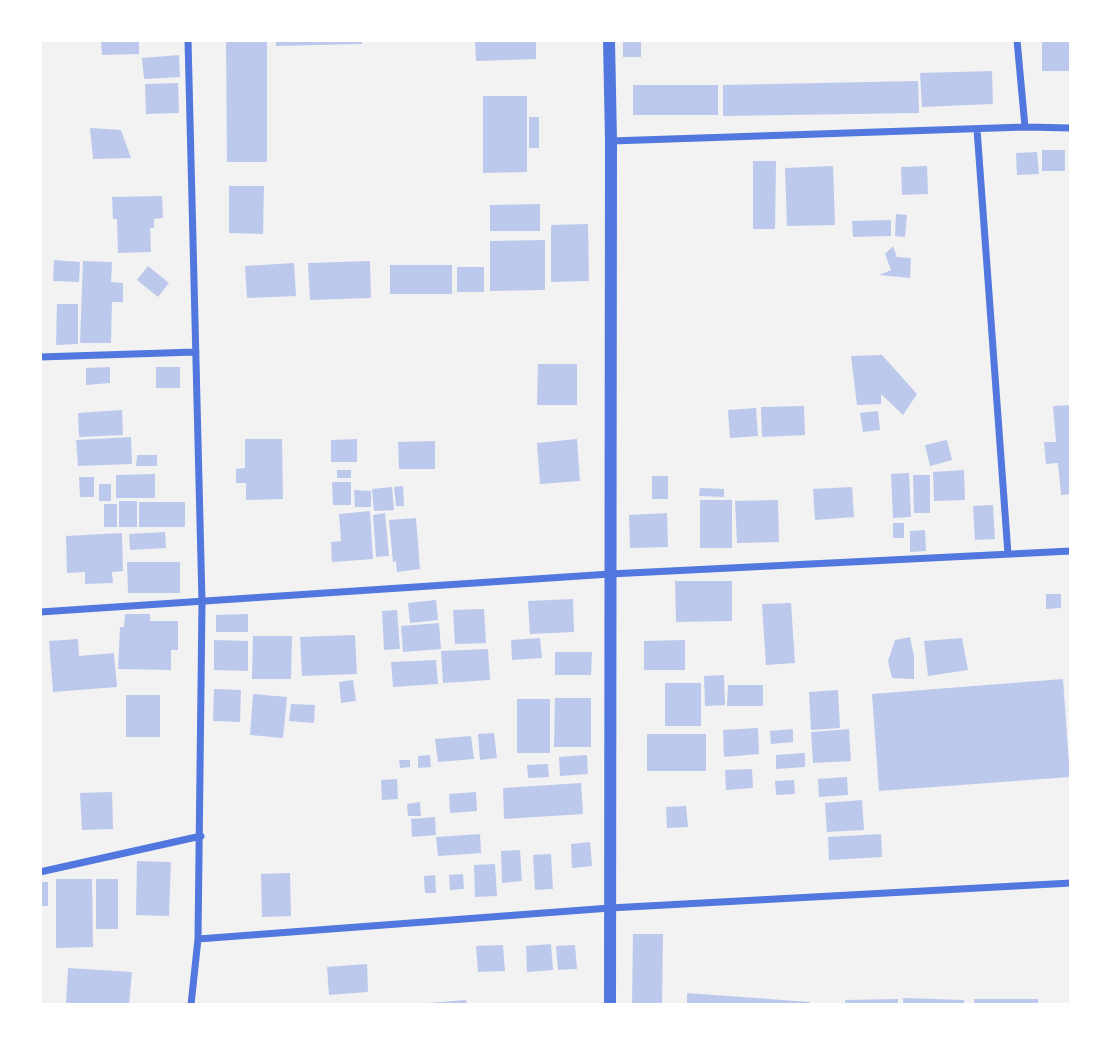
<!DOCTYPE html>
<style>
body{margin:0}
#map{position:relative;width:1111px;height:1045px;overflow:hidden;background:#f2f2f2;font-family:Karla,sans-serif}
canvas{display:block}
.frame{position:absolute;inset:0;border:42px solid #fff;pointer-events:none}
</style>
<div id="map">
<canvas width="1111" height="1045"></canvas>
<div class="frame"></div>
</div>
<script>
const g = document.querySelector('canvas').getContext('2d');
g.lineJoin = 'round';
function paint(path, color) { g.fillStyle = color; g.fill(path, 'evenodd'); }
const toPath = rows => new Path2D(rows.map(r => 'M' + r).join(''));
function stroke(path, color, width, dash) { g.strokeStyle = color; g.lineWidth = width; g.lineCap = dash ? 'butt' : 'round'; g.setLineDash(dash || []); g.stroke(path); }
paint(toPath([
 [101,40,139,40,139,54,102,55],
 [226,40,267,40,267,162,227,162],
 [276,40,362,40,362,44,276,46],
 [475,40,536,40,536,59,476,61],
 [623,40,641,40,641,57,623,57],
 [1042,42,1071,42,1071,71,1042,71],
 [179,55,180,77,144,79,142,58],
 [992,71,993,104,922,107,920,73],
 [918,81,919,113,723,116,723,85],
 [178,83,179,113,146,114,145,84],
 [633,85,718,85,718,115,633,115],
 [483,96,527,96,527,172,483,173],
 [529,117,539,117,539,148,529,148],
 [90,128,121,130,131,158,93,159],
 [1042,150,1065,150,1065,171,1042,171],
 [1037,152,1039,174,1017,175,1016,153],
 [753,161,776,161,775,229,753,229],
 [833,166,835,225,787,226,785,168],
 [927,166,928,194,902,195,901,167],
 [229,186,264,186,263,234,229,233],
 [162,196,163,218,154,219,154,228,150,228,151,252,118,253,117,219,113,219,112,197],
 [540,204,540,231,490,231,490,205],
 [896,214,907,215,905,237,895,236],
 [891,220,891,236,853,237,852,221],
 [588,224,589,281,551,282,551,225],
 [545,240,545,290,490,291,490,241],
 [893,246,897,257,911,258,910,278,879,275,891,270,885,254],
 [54,260,80,262,79,282,53,281],
 [83,261,112,262,111,282,123,283,123,302,112,302,111,343,80,343],
 [370,261,371,298,310,300,308,263],
 [294,263,296,296,247,298,245,266],
 [390,265,452,265,452,294,390,294],
 [148,266,169,283,158,297,137,280],
 [457,267,484,267,484,292,457,292],
 [57,304,78,304,78,344,56,345],
 [882,355,917,394,903,415,881,394,881,404,857,405,851,356],
 [538,364,577,364,577,405,537,405],
 [110,367,110,383,86,385,86,368],
 [156,367,180,367,180,388,156,388],
 [1071,405,1071,494,1061,495,1058,463,1046,464,1044,442,1056,442,1053,406],
 [804,406,805,435,762,437,761,407],
 [756,408,758,436,730,438,728,410],
 [122,410,123,435,79,437,78,413],
 [878,411,880,430,863,432,860,413],
 [131,437,132,464,78,466,76,440],
 [245,439,282,439,283,499,246,500,246,483,236,483,236,469,245,468],
 [357,439,357,462,331,462,331,440],
 [577,439,580,481,540,484,537,443],
 [947,440,952,460,930,466,925,445],
 [435,441,435,469,399,469,398,442],
 [137,455,157,455,157,466,136,466],
 [337,470,351,470,351,478,337,478],
 [964,470,965,500,934,501,933,472],
 [909,473,911,517,893,518,891,474],
 [155,474,155,498,116,498,116,475],
 [913,475,930,475,930,513,914,513],
 [652,476,668,476,668,499,652,499],
 [79,477,94,477,94,497,80,497],
 [332,482,351,482,351,505,333,505],
 [99,484,111,484,111,501,99,501],
 [403,486,404,506,396,506,394,487],
 [392,487,394,510,374,511,372,489],
 [852,487,854,517,815,520,813,489],
 [700,488,724,489,724,497,699,496],
 [354,490,371,491,371,507,355,507],
 [700,500,732,500,732,548,700,548],
 [778,500,779,542,737,543,735,501],
 [119,501,137,501,137,527,119,527],
 [139,502,185,502,185,527,139,527],
 [104,504,117,504,117,527,104,527],
 [993,505,995,539,975,540,973,506],
 [370,511,373,559,332,562,331,542,341,541,339,514],
 [385,513,389,556,376,557,373,515],
 [667,513,668,547,630,548,629,515],
 [416,518,420,569,397,572,396,561,393,562,389,520],
 [893,523,904,523,904,538,893,538],
 [925,530,926,551,910,552,910,531],
 [165,532,166,548,130,550,129,534],
 [122,533,123,571,112,572,113,583,85,584,85,572,67,573,66,536],
 [127,562,180,562,180,593,128,593],
 [675,581,732,581,732,621,676,622],
 [1046,594,1061,594,1061,608,1046,609],
 [573,599,574,632,530,634,528,601],
 [436,600,438,620,410,623,408,603],
 [791,603,795,663,766,665,762,604],
 [484,609,486,643,455,644,453,610],
 [397,610,400,649,384,650,382,611],
 [125,614,150,614,150,621,178,621,178,650,171,650,171,670,118,669,120,627,124,627],
 [248,614,248,632,216,632,216,615],
 [439,623,441,649,403,652,401,626],
 [355,635,357,674,302,676,300,637],
 [253,636,292,636,291,679,252,679],
 [910,637,914,656,914,679,892,678,888,661,895,640],
 [540,638,542,658,512,660,511,640],
 [962,638,968,670,928,676,924,641],
 [78,639,79,656,114,653,117,687,53,692,49,641],
 [214,640,248,641,248,671,214,670],
 [685,640,685,670,644,670,644,641],
 [488,649,490,680,443,683,441,651],
 [555,652,592,652,591,675,555,675],
 [436,660,438,684,393,687,391,662],
 [724,675,725,705,705,706,704,676],
 [1063,679,1070,777,879,791,872,694],
 [353,680,356,701,341,703,339,682],
 [665,683,701,683,701,726,665,726],
 [728,685,763,685,763,706,727,706],
 [214,689,241,690,240,722,213,721],
 [838,690,840,728,811,730,809,692],
 [253,694,287,697,283,738,250,735],
 [126,695,160,695,160,737,126,737],
 [555,698,591,698,591,747,554,747],
 [517,699,550,699,550,753,517,753],
 [291,704,315,705,314,723,289,721],
 [758,728,759,754,724,757,723,730],
 [793,729,793,742,771,744,770,731],
 [849,729,851,761,813,763,811,732],
 [494,733,497,758,480,760,478,734],
 [647,734,706,734,706,771,647,771],
 [471,736,474,759,438,762,435,739],
 [805,753,805,767,776,769,776,755],
 [430,755,431,767,418,768,418,756],
 [587,755,588,774,560,776,559,757],
 [399,760,410,760,410,767,400,768],
 [548,764,549,777,528,778,527,765],
 [752,769,753,788,726,790,725,770],
 [847,777,848,795,819,797,818,779],
 [397,779,398,799,382,800,381,780],
 [794,780,795,794,776,795,775,781],
 [581,783,583,814,504,819,503,788],
 [112,792,113,829,82,830,80,793],
 [476,792,477,811,450,813,449,794],
 [862,800,864,830,827,832,825,803],
 [420,802,421,816,408,816,407,804],
 [686,806,688,827,667,828,666,807],
 [435,817,436,835,412,837,411,819],
 [480,834,481,853,438,856,436,837],
 [881,834,882,857,829,860,828,837],
 [590,842,592,866,572,868,571,844],
 [520,850,522,881,502,883,501,851],
 [551,854,553,889,535,890,533,855],
 [137,861,171,862,169,916,136,915],
 [495,864,497,896,475,897,474,865],
 [290,873,291,916,262,917,261,874],
 [463,874,464,889,450,890,449,875],
 [435,875,436,893,425,893,424,876],
 [56,879,92,879,93,947,56,948],
 [96,879,118,879,118,929,96,929],
 [40,882,48,882,48,906,40,906],
 [633,934,663,934,662,1005,632,1005],
 [551,944,553,970,527,972,526,946],
 [503,945,505,971,478,972,476,946],
 [575,945,577,969,558,970,556,946],
 [367,964,368,992,329,995,327,967],
 [68,968,132,972,129,1005,66,1005],
 [687,993,810,1002,810,1005,687,1005],
 [903,998,964,1000,964,1005,903,1005],
 [898,999,898,1005,845,1005,845,1000],
 [974,999,1038,999,1038,1005,974,1005],
 [466,1000,467,1005,429,1005,429,1003]
]), '#bdc9ec');
stroke(toPath([
 [188,40,202,602,198,939,191,1005],
 [1017,40,1025,127],
 [977,129,1008,554],
 [611,141,1025,127,1071,128],
 [40,357,196,352],
 [40,612,610,574,1071,551],
 [40,872,201,836],
 [198,939,610,908,1071,883]
]), '#5277de', 7);
stroke(toPath([
 [609,40,611,141,610,1005]
]), '#5277de', 12);
</script>
